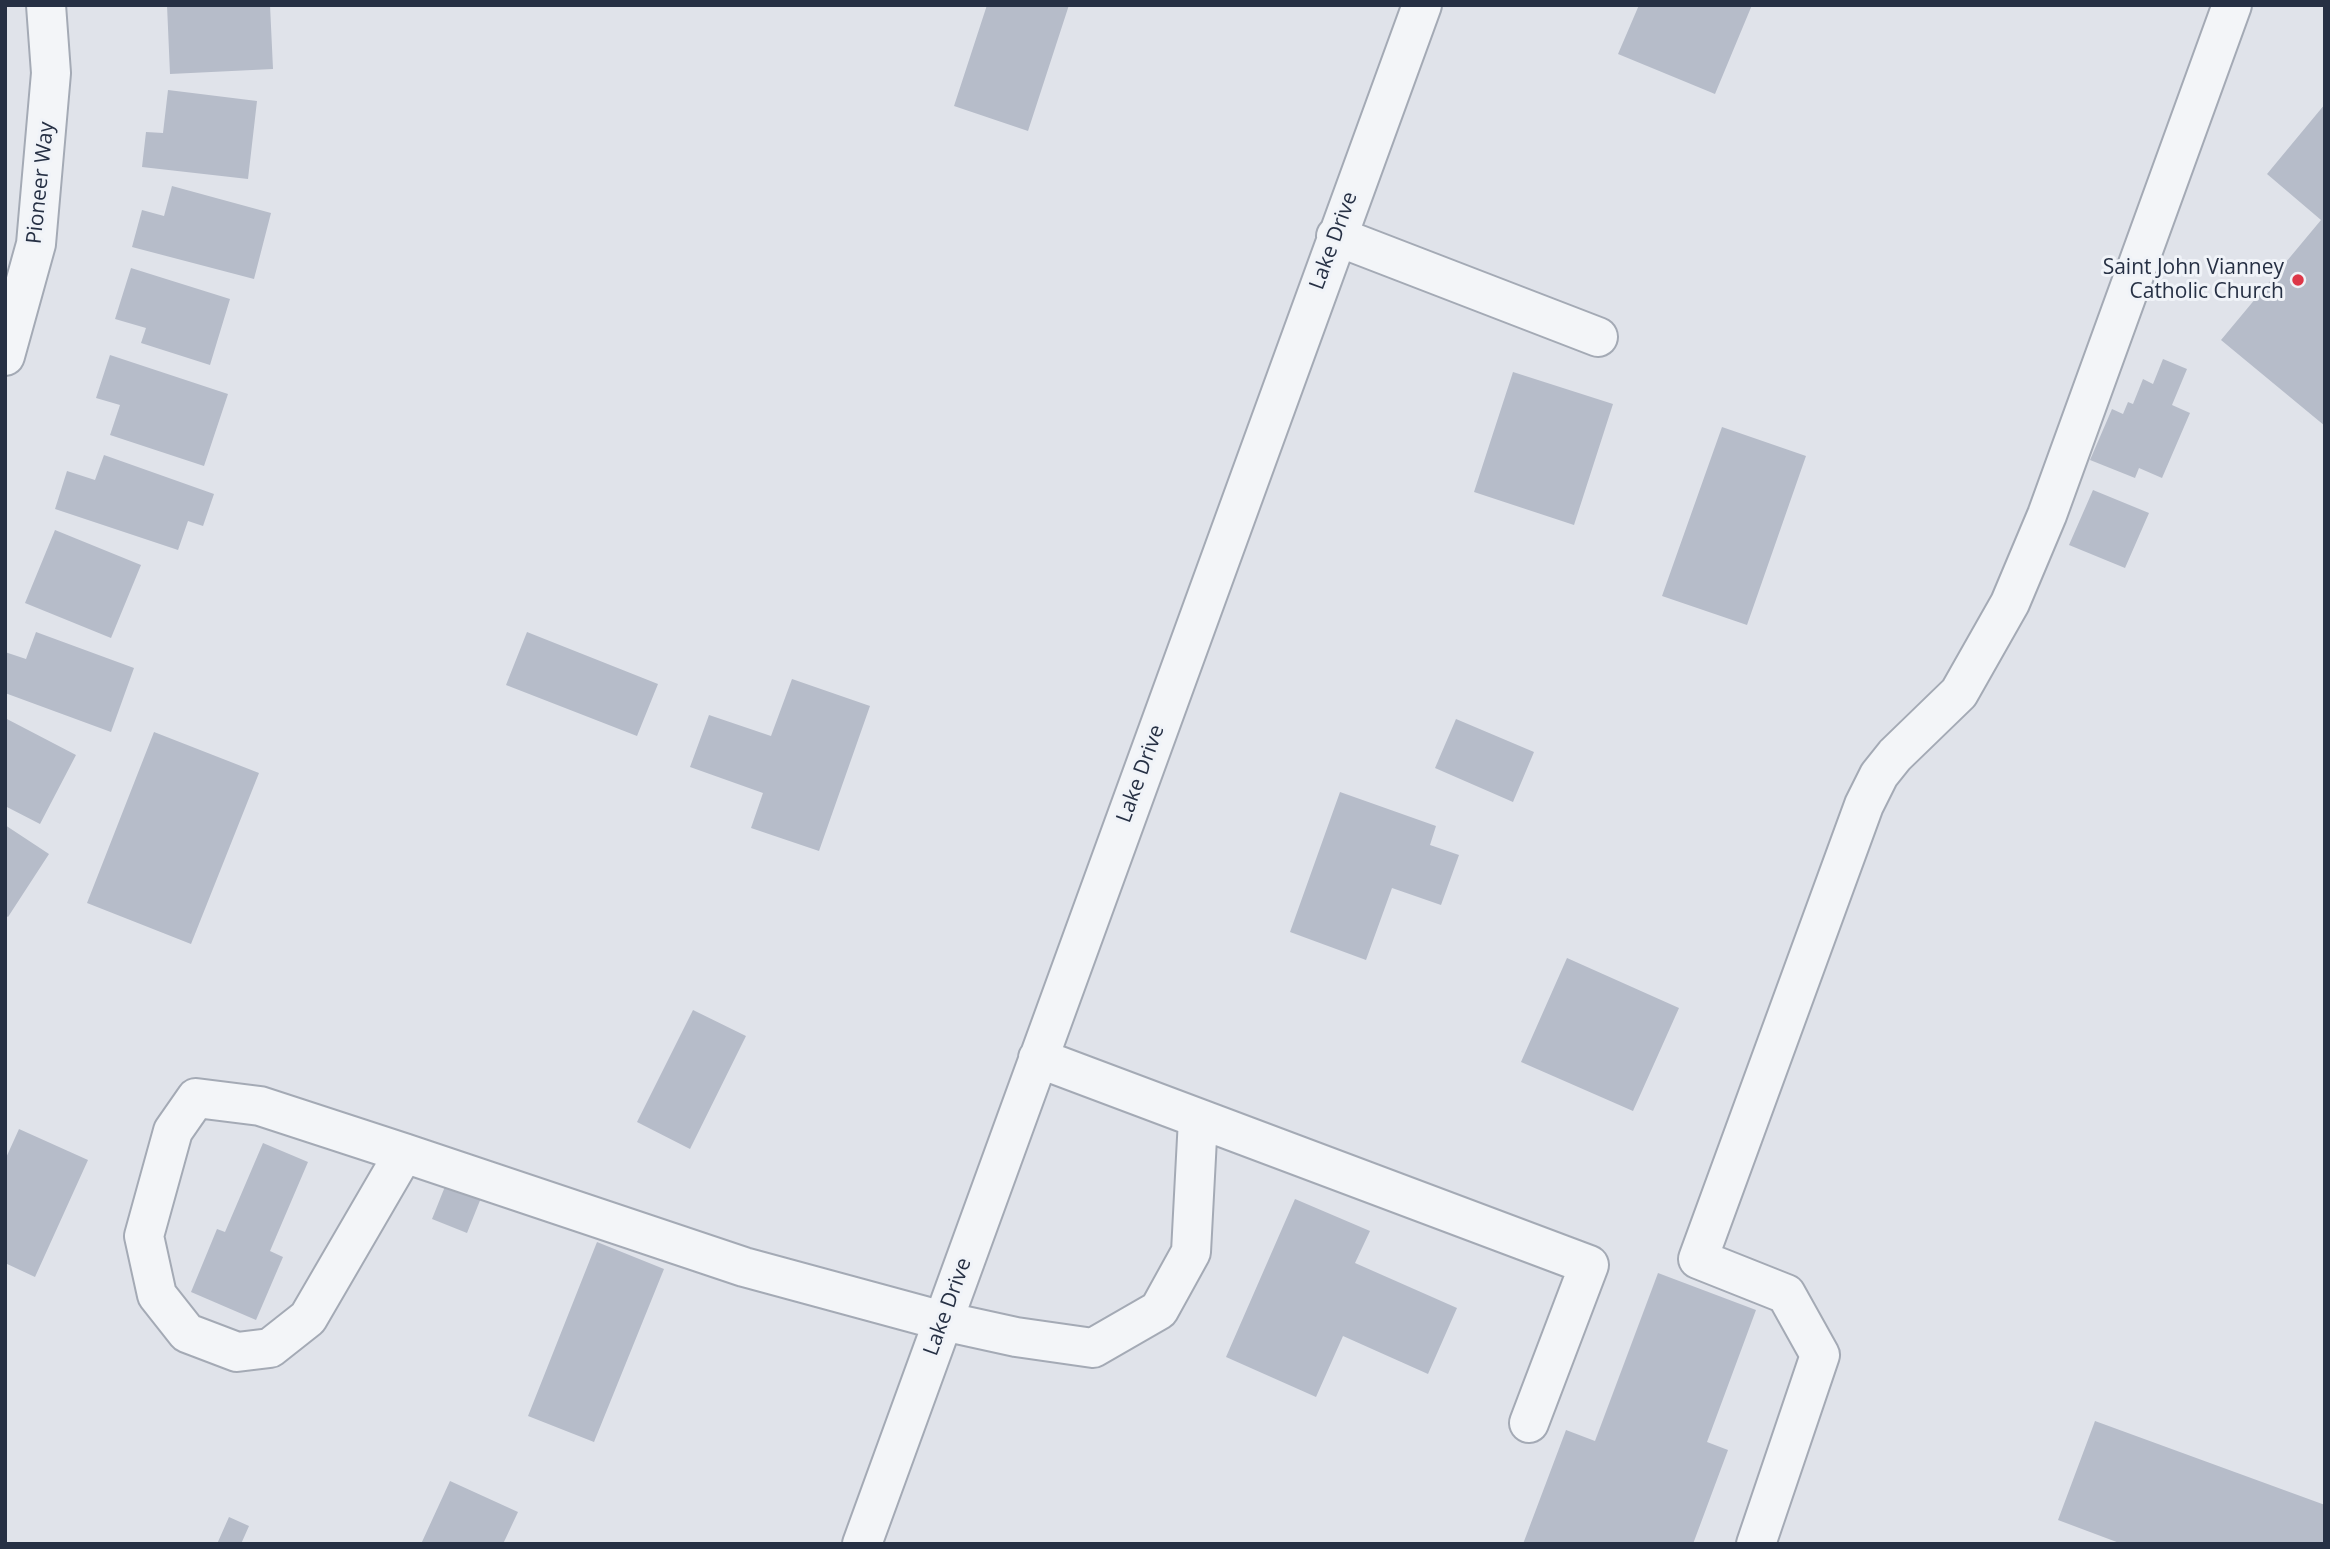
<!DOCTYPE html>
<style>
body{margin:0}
#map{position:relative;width:2330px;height:1549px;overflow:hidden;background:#e0e3ea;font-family:"Open Sans",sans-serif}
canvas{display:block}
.frame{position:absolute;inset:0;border:7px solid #263044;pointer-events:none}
</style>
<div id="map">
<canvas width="2330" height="1549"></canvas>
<div class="frame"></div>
</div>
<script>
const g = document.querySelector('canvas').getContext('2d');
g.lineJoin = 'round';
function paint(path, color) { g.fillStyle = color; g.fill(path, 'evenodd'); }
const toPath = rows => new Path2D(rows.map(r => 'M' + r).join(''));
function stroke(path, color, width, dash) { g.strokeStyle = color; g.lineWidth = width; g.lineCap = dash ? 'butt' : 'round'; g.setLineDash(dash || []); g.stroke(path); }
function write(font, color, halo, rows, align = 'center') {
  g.font = font + ' "Open Sans",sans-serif'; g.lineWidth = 6; g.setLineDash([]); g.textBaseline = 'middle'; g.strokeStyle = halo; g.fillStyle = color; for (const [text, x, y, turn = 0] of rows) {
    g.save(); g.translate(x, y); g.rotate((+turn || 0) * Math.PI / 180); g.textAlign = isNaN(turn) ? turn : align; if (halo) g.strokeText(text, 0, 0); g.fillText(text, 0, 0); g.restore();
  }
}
paint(toPath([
 [167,5,270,5,273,69,170,74],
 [987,5,1069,5,1028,131,954,106],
 [1639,5,1752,5,1715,94,1618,54],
 [168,90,257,101,248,179,142,167,146,132,163,133],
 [2325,104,2325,426,2221,340,2321,220,2267,174],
 [172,186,271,213,254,279,132,247,142,210,164,216],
 [131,268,230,299,210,365,141,343,146,328,115,319],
 [110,355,228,394,204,466,110,435,120,405,96,398],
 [2163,359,2187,369,2172,405,2190,413,2162,478,2139,468,2135,478,2090,460,2112,409,2123,414,2128,402,2133,404,2143,379,2153,384],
 [1513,372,1613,404,1574,525,1474,492],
 [1722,427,1806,456,1747,625,1662,596],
 [104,455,214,494,203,526,188,521,178,550,55,509,67,471,95,480],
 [2093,490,2149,513,2125,568,2069,545],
 [55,530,141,565,111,638,25,603],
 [36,632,134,668,111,732,5,693,5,652,26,659],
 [527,632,658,684,637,736,506,685],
 [792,679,870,706,819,851,751,828,763,793,690,767,709,715,771,736],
 [5,718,76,755,40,824,5,806],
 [1456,719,1534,752,1513,802,1435,768],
 [154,732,259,773,191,944,87,903],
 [1340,792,1436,826,1430,845,1459,855,1441,905,1392,888,1366,960,1290,932],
 [5,825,49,854,8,917,5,915],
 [1567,958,1679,1008,1633,1111,1521,1062],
 [693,1010,746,1036,690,1149,637,1122],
 [19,1129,88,1160,35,1277,5,1263,5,1160],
 [263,1143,308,1162,270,1251,283,1257,256,1320,191,1292,217,1229,225,1232],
 [448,1179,483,1193,467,1233,432,1219],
 [1295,1199,1370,1231,1355,1263,1457,1308,1428,1374,1343,1336,1316,1397,1226,1357],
 [597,1242,664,1269,594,1442,528,1416],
 [1658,1273,1756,1310,1707,1442,1728,1450,1693,1544,1523,1544,1566,1430,1595,1441],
 [2095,1421,2325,1505,2325,1544,2122,1544,2058,1520],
 [450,1481,518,1512,503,1544,421,1544],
 [229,1517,249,1526,241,1544,217,1544]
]), '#b6bcc9');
const minor = toPath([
 [1336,236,1598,337],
 [5,356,36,244,51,73,46,5],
 [1038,1058,1589,1265,1529,1423],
 [404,1153,308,1318,270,1348,237,1352,187,1333,157,1295,144,1236,173,1131,196,1098,260,1106,404,1153,744,1267,943,1321,1016,1337,1093,1348,1159,1310,1191,1252,1198,1119],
 [862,1544,1422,5],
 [1756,1544,1820,1355,1786,1294,1698,1259,1864,805,1879,775,1895,755,1959,693,2010,603,2047,515,2232,5]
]);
stroke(minor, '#a4aab5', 42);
stroke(minor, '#f3f5f8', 38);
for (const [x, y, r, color] of [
 [2298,280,7,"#dd3748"]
]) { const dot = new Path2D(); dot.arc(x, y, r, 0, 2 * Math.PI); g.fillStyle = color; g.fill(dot); stroke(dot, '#f0f3f8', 2.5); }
write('21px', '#263044', '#f0f3f8', [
 ["Pioneer Way",41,183,-84],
 ["Lake Drive",1334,241,-70],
 ["Lake Drive",1141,774,-70],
 ["Lake Drive",948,1307,-70]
]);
write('21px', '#263044', '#f0f3f8', [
 ["Saint John Vianney",2284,268],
 ["Catholic Church",2284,292]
], 'right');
</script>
